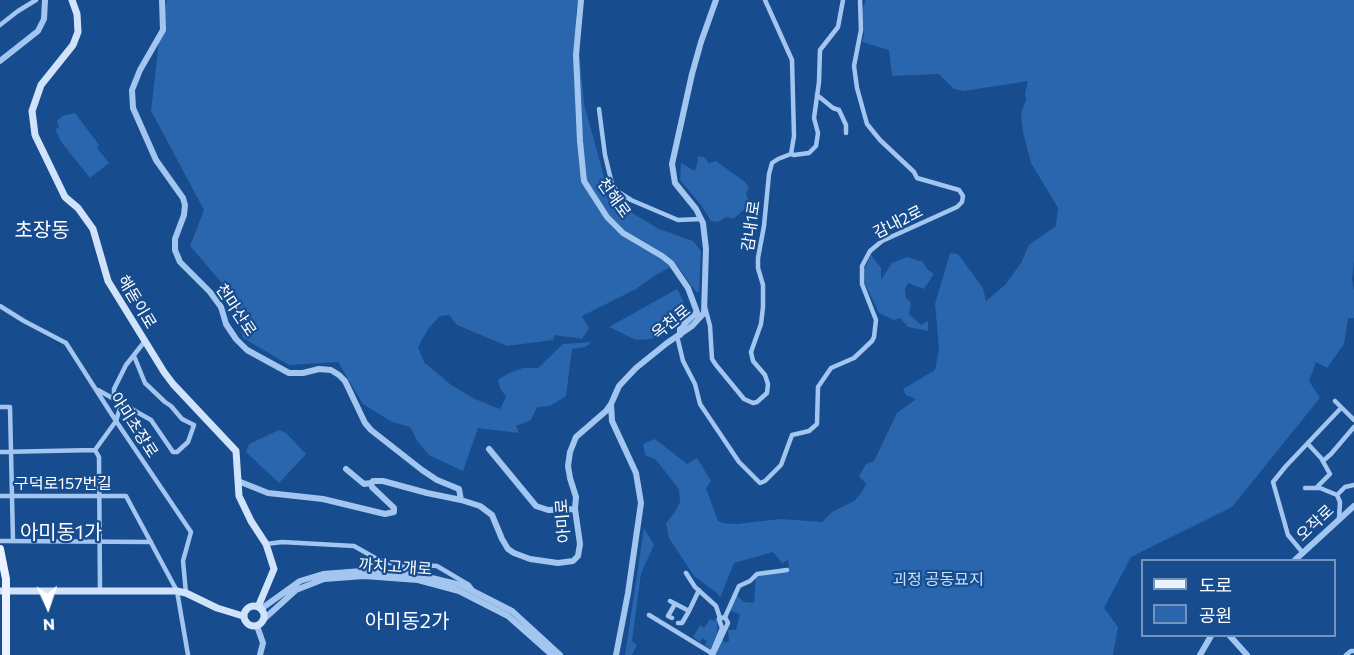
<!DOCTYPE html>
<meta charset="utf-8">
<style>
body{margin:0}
#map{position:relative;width:1354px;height:655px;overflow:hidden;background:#174c8e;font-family:Commissioner,"Noto Sans KR",sans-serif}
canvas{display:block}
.legend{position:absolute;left:1141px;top:559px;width:195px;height:78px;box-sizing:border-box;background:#174c8e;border:2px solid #7494bb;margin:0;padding:8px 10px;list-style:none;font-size:18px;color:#fff}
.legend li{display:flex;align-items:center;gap:12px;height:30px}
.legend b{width:30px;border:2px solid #7494bb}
.north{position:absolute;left:18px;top:577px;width:60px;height:60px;-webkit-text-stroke:4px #174c8e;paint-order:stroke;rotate:177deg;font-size:16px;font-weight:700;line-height:24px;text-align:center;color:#fff}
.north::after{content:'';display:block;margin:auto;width:21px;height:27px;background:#fff;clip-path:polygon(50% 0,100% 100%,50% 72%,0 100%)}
</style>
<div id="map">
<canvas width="1354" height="655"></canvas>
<ul class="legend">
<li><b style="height:8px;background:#eaf3ff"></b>도로</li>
<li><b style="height:16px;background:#2966ad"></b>공원</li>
</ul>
<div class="north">N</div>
</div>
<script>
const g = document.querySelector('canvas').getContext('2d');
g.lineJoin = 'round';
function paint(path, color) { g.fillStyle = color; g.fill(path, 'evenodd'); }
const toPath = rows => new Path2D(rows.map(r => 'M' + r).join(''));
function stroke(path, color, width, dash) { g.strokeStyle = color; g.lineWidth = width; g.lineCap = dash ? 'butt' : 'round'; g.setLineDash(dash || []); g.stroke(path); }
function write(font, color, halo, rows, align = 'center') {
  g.font = font + ' Commissioner,"Noto Sans KR",sans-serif'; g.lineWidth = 4.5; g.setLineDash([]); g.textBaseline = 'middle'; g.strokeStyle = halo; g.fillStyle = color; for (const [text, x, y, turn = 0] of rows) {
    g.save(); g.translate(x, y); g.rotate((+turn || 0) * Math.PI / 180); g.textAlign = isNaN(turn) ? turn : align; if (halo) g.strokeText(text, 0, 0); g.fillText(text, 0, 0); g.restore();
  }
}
paint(toPath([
 [167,0,578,0,576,15,584,104,605,180,607,198,659,229,693,241,701,251,699,291,697,293,676,264,654,276,636,289,582,316,589,328,582,339,555,335,553,340,507,346,457,325,449,315,440,316,428,329,418,347,424,362,451,385,475,399,500,409,506,397,500,388,498,380,509,373,523,368,538,368,563,344,592,342,585,347,572,349,566,396,550,406,537,407,531,420,516,426,519,433,478,428,463,471,429,455,418,442,410,427,392,422,363,404,338,362,289,365,243,338,234,306,221,282,190,246,204,210,151,111,161,23],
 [866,0,1354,0,1354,262,1352,279,1354,290,1354,318,1348,318,1344,344,1327,368,1316,362,1309,381,1320,398,1232,507,1131,557,1104,608,1118,627,1113,655,716,655,722,639,725,643,729,641,728,630,736,630,740,614,728,610,735,594,744,602,754,603,756,575,785,571,789,567,788,560,782,563,773,552,734,563,720,598,717,593,694,576,669,538,666,523,675,512,680,502,679,489,656,460,645,455,643,444,655,439,687,464,697,458,711,481,706,488,718,521,723,523,737,524,781,519,822,522,832,512,854,501,862,492,866,484,859,476,866,464,874,461,897,413,916,399,906,395,903,389,935,370,939,349,935,304,950,253,958,254,983,288,986,301,1005,285,1021,263,1029,245,1056,226,1058,208,1031,163,1023,132,1021,113,1026,100,1025,93,1028,81,964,91,954,89,939,74,892,76,889,50,862,42,864,35,862,10],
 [75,113,99,145,97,148,109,163,90,178,62,143,55,129,59,128,57,121,62,116],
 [697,156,704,157,709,163,716,161,745,182,749,188,746,194,750,203,758,204,756,207,745,209,733,219,726,217,718,222,711,221,701,205,680,180,681,163,695,171,698,160],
 [871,255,881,268,881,280,892,263,907,257,923,262,928,270,934,274,924,289,908,283,905,289,906,298,911,303,909,314,921,325,928,321,928,331,908,327,900,318,894,320,879,313,865,284,864,270],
 [677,289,690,314,651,339,636,340,609,327],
 [279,430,286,433,306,454,279,483,246,452,249,444],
 [644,528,654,545,641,573,632,641,637,645,632,655,625,655],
 [718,616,717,633,711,650,705,645,707,641,702,638,700,642,693,637,700,625,704,628,710,619,714,621]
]), '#2966ad');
stroke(toPath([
 [765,0,792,60,794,136,791,154],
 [0,25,18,11,36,0],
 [817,95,833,108,839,110,846,125,846,133],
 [599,109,605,155,612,184,617,191,631,200,678,220,701,219],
 [0,306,24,321,66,343,116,421,191,532,183,561,186,593],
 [705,307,710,326,712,359,716,365,744,399,753,403,757,402,767,393,768,384,765,375,753,361,751,352,761,324,763,307,763,285,758,268,758,258,764,226,769,174,772,163,778,159,791,154,794,155,809,153,816,146,818,133,814,118,819,82,820,50,838,27,843,0],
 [677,336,683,361,695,384,700,404,739,462,760,483,765,481,781,465,792,435,809,431,817,424,818,387,831,368,854,358,872,341,874,337,876,320,862,284,862,266,870,251,882,241,957,207,962,202,963,196,959,190,917,178,914,172,880,140,867,124,857,88,854,66,861,30,860,0],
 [98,390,151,420,173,452,177,452,188,442,194,425,182,419,171,406,165,402,145,383,134,356],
 [114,398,114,389,126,365,145,341],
 [1335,401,1354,420],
 [0,407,10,407,13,541],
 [1308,444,1321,458,1330,474,1316,488],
 [0,452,95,450],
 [1323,461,1331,454,1354,427],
 [1305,488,1320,488,1337,495,1340,502,1339,519],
 [1337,495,1345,487,1354,485],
 [0,496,126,496,177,591,188,655],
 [0,541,151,542],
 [266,544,282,542,354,546,377,559,390,563,407,567,424,565,437,566,469,585,472,589],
 [1303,553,1288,535,1273,482,1286,466,1341,408],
 [686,573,695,587,716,606,720,618],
 [100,591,99,457,95,450,116,421,120,408,118,400],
 [670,601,689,611,699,590],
 [649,615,713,654],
 [725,617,739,586,750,581,757,574,787,570],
 [672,618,668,616,675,604],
 [678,623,682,623,689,611],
 [711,655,722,628,719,619,725,617,728,623,713,655],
 [1346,655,1351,651,1354,651]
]), '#a2c6ef', 4.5);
stroke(toPath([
 [162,0,163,30,140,70,132,90,133,108,156,160,183,198,185,205,184,215,175,239,175,250,180,262,210,292,221,307,226,324,236,339,247,350,289,373,303,373,319,369,331,370,339,375,345,381,365,423,371,430,422,470,437,480,459,489,461,500],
 [581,0,576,55,580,141,584,181,607,217,623,233,662,256,671,263,688,288,697,312,680,328,680,335],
 [0,61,38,31,44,19,45,0],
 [489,449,536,506,548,510,575,509],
 [346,469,364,484,371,483],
 [238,481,268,493,323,499,385,514,394,512,394,508,372,487,371,483,373,481,383,481,427,493,461,500,480,506,492,515,502,539,508,549,514,553,530,559,558,563,573,561,578,556,580,544,575,509,576,497,570,478,568,466,570,452,576,437,606,411,611,404],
 [1295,560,1354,506],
 [261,609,300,581,323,574,362,571,419,575,461,585,512,611,560,655],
 [264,619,296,590,324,579,364,576,418,580,459,591,508,616,552,655],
 [257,626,263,643,260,655],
 [1230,636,1247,655],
 [616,655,628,593,641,503,636,473,612,421,611,404,619,386,636,368,667,343,692,326,704,313,706,249,703,223,696,209,675,183,672,164,692,74,701,42,716,0],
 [1200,655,1211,636]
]), '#a2c6ef', 6);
stroke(toPath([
 [72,0,77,14,78,32,73,45,41,85,32,111,35,135,65,197,78,208,93,229,108,281,164,372,173,384,236,451,239,496,251,521,266,544,274,569,258,607],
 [0,591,177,591,186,593,217,608,243,616],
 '244 616a10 10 0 1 1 20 0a10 10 0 1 1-20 0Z'
]), '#d0e3fb', 7);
stroke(toPath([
 [0,549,6,579,6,655]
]), '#eaf3ff', 8);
write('16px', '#fff', '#174c8e', [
 ["천해로",614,198,54],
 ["감내2로",898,222,-27],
 ["감내1로",751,226,-82],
 ["해돋이로",137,302,59],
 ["천마산로",236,310,56],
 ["옥천로",671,322,-39],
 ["아미초장로",134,425,57],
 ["구덕로157번길",63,484],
 ["아미로",563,521,-94],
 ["오작로",1315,523,-43],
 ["까치고개로",395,567,4]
]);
write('16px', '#c8e0fb', '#174c8e', [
 ["괴정 공동묘지",938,580]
]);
write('20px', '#fff', '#174c8e', [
 ["초장동",42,230],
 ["아미동1가",61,532],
 ["아미동2가",407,621]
]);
</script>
